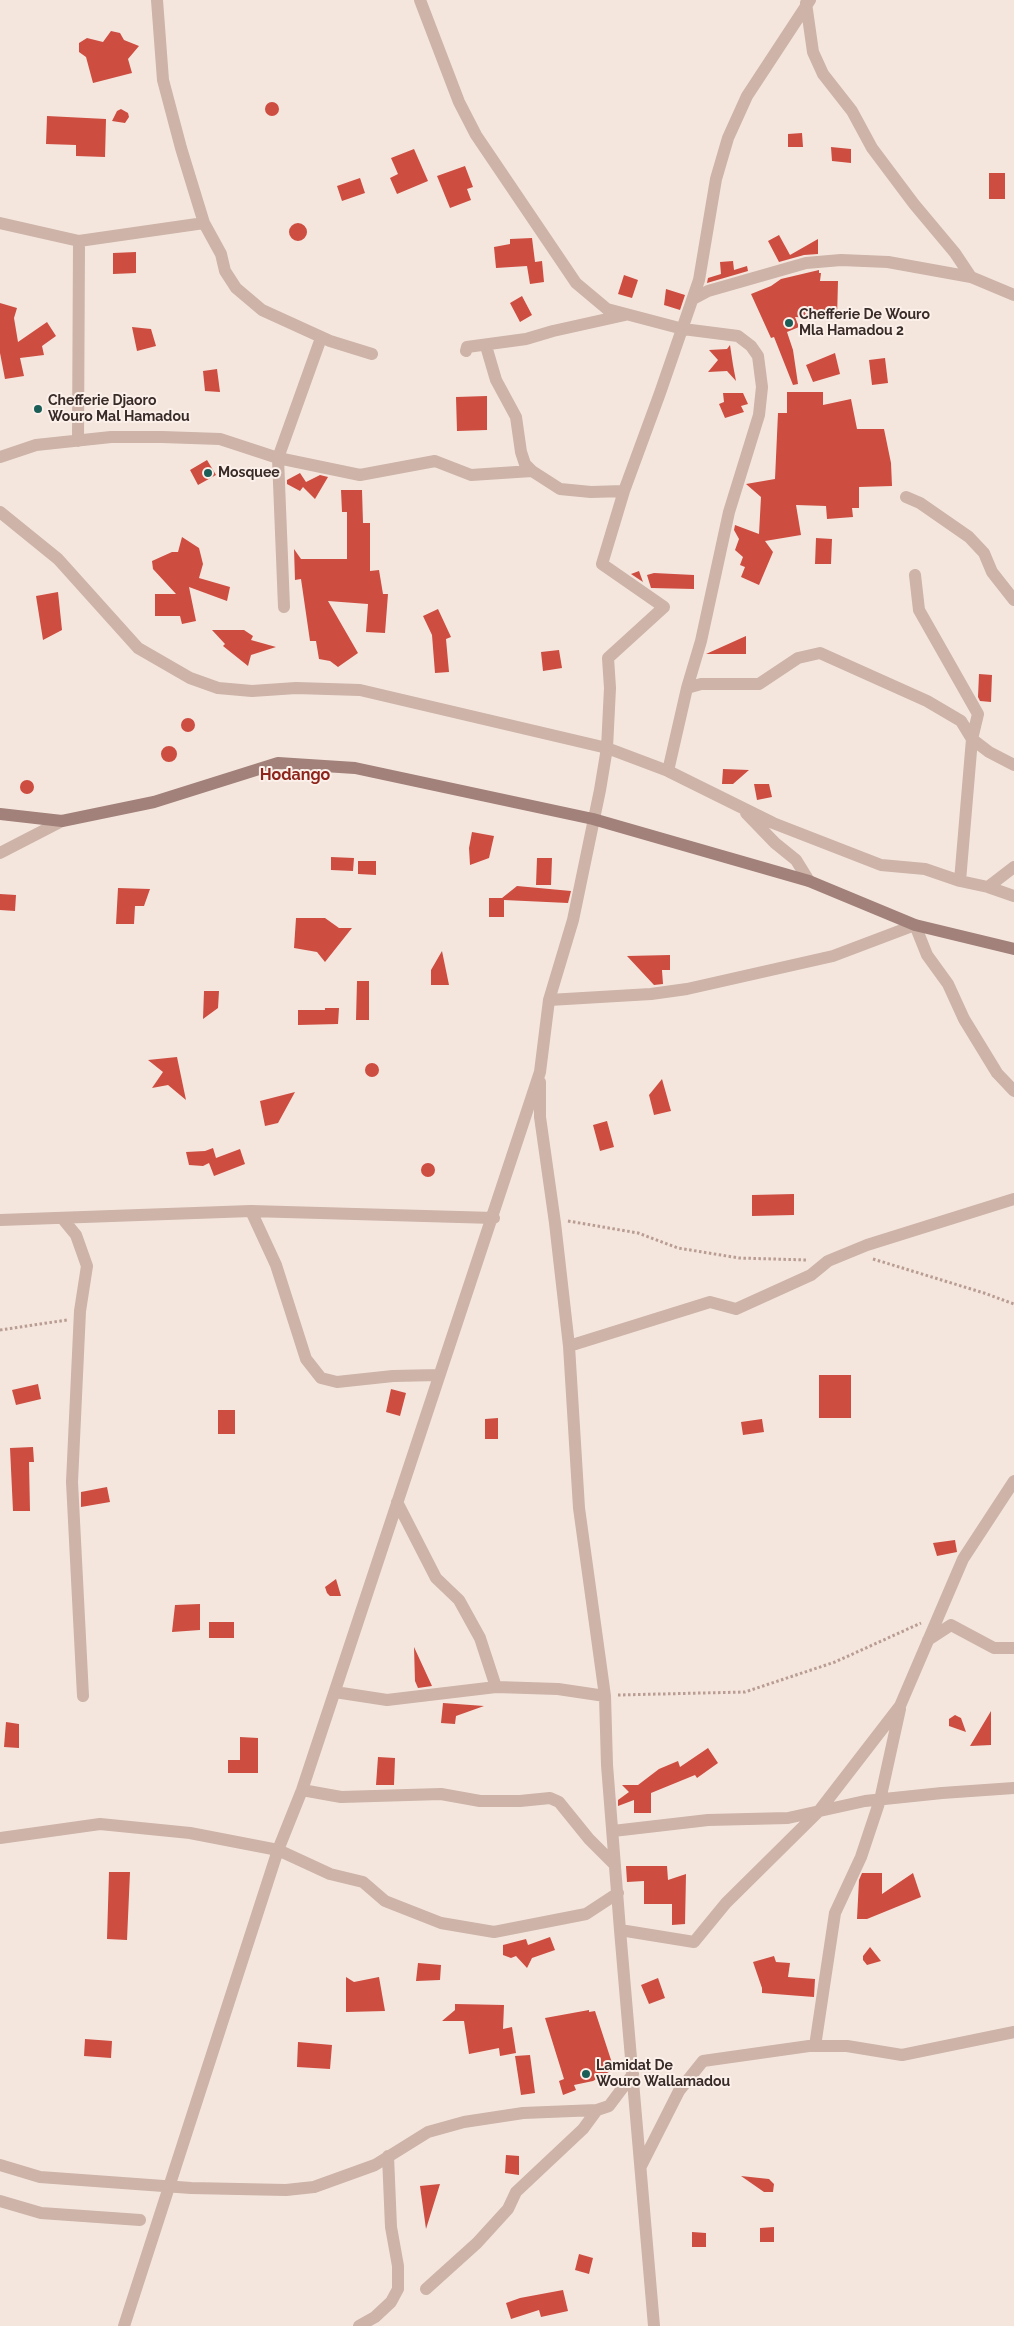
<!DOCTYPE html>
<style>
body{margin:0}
canvas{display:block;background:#f4e5dd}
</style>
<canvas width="1014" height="2326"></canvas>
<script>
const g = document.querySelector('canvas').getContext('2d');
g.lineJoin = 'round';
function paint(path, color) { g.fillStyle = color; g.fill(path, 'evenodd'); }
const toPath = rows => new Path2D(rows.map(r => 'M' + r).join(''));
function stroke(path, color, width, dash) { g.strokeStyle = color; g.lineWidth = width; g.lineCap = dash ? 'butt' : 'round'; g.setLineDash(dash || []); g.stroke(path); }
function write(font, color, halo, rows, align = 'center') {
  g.font = font + ' Raleway,sans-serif'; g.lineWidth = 4; g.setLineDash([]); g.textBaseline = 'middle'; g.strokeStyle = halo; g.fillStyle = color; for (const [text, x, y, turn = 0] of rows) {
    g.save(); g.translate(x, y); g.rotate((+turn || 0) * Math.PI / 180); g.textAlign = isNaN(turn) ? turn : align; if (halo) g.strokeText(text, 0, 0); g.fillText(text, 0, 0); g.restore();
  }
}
paint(toPath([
 [111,31,120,33,124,40,139,46,128,59,132,73,93,83,86,57,79,52,79,43,87,38,103,42],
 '265 109a7 7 0 1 1 14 0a7 7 0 1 1-14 0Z',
 [121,109,128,113,129,117,125,123,112,121,117,111],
 [47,116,106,119,105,157,76,156,76,145,46,144],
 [802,133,803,147,788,147,788,134],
 [831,147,851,149,851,163,832,161],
 [414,149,428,181,397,194,390,178,398,174,391,158],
 [465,166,473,187,467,189,471,200,450,208,437,176],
 [989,173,1005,173,1005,199,989,199],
 [360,178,365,193,342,201,337,186],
 '289 232a9 9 0 1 1 18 0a9 9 0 1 1-18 0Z',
 [779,235,790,255,818,239,818,254,804,255,779,262,768,241],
 [532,238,535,262,542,261,544,282,530,284,527,266,496,268,494,247,510,244,510,239],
 [136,252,136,273,113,274,113,253],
 [733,261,734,270,747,266,748,271,707,283,708,278,721,274,720,262],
 [819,270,819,273,821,273,820,281,838,281,837,319,795,317,799,327,787,332,793,350,798,384,793,385,774,337,771,338,751,294,771,286,781,279],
 [624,275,638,280,632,298,618,294],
 [666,289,685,295,680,310,664,305],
 [522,296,532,315,520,322,510,303],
 [0,303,17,308,14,318,18,342,47,322,56,336,42,346,44,355,20,358,24,376,5,379,0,353],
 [132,327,151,329,156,346,137,351],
 [730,345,733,365,736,381,727,371,708,372,718,360,709,350,727,349],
 [835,353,840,374,813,382,806,365],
 [885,358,888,383,872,385,869,360],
 [217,369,220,392,205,391,203,371],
 [787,392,823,392,823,405,851,399,857,429,884,429,891,463,892,486,859,487,859,508,852,508,853,517,827,519,826,506,796,505,801,535,765,541,773,552,759,585,741,577,745,567,740,565,743,557,735,550,739,539,734,530,735,525,759,534,761,497,746,484,775,479,778,413,787,413],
 [723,393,743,393,748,404,741,406,744,412,725,418,719,404,724,402],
 [487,396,487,430,457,431,456,397],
 [207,460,216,475,198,485,190,470],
 [300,473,306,482,320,475,328,477,315,499,303,487,300,491,287,484,287,480],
 [341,490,362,490,363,523,370,523,370,571,379,570,383,594,388,594,385,633,366,632,368,604,328,601,358,653,338,667,330,661,319,659,316,641,310,641,301,579,295,580,294,549,301,559,347,559,347,512,342,512],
 [182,537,199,548,203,564,199,578,230,587,227,601,189,587,196,621,182,624,180,616,155,616,155,594,176,594,153,569,152,561,172,552,178,552],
 [816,538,832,539,831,564,815,564],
 [639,571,643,582,631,574],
 [654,573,694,575,694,589,651,588,647,575],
 [58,592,62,630,43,640,36,596],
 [438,609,451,637,446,639,449,672,435,673,432,635,423,616],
 [212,630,244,630,253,636,251,640,276,647,251,655,248,666,223,646,225,644],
 [746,636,746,654,706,654],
 [559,650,562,668,543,671,541,652],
 [979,674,992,675,991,702,980,701,978,697],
 '181 725a7 7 0 1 1 14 0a7 7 0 1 1-14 0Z',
 '161 754a8 8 0 1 1 16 0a8 8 0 1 1-16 0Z',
 [723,769,749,770,733,784,722,784],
 '20 787a7 7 0 1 1 14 0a7 7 0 1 1-14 0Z',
 [754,784,769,784,772,797,757,800],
 [472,832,494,836,489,858,470,865,469,848],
 [331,857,354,858,353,871,331,870],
 [537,858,552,858,551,885,536,885],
 [358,861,376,861,376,875,358,874],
 [517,886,571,891,568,903,504,900,504,917,489,917,489,898,502,898],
 [118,888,150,889,144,906,135,906,134,924,116,924],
 [0,894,16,895,15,911,0,910],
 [296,918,325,918,339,928,352,928,325,962,317,952,294,948],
 [442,951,449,985,431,985,431,970],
 [670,955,670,970,662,970,663,984,654,985,627,956],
 [357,981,369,981,369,1020,356,1020],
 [204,991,219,991,218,1008,203,1019],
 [325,1008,339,1008,338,1024,298,1025,298,1010,325,1010],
 [177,1057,186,1100,168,1085,152,1088,163,1072,148,1060],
 '365 1070a7 7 0 1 1 14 0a7 7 0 1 1-14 0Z',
 [662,1079,671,1111,654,1115,649,1095],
 [295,1092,278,1123,265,1126,260,1101],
 [607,1121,614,1147,600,1151,593,1125],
 [213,1148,216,1158,240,1149,245,1164,214,1176,209,1163,203,1166,189,1165,186,1152,205,1151],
 '421 1170a7 7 0 1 1 14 0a7 7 0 1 1-14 0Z',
 [794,1194,794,1215,752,1216,752,1195],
 [819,1375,851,1375,851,1418,819,1418],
 [38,1384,41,1399,16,1405,12,1390],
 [391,1389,406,1393,400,1416,386,1412],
 [218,1410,235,1410,235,1434,218,1434],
 [498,1418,498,1439,485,1439,485,1419],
 [762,1419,764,1432,743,1435,741,1422],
 [33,1447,34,1462,29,1462,30,1511,13,1511,10,1448],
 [107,1487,110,1502,81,1507,81,1492],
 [955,1540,957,1552,937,1556,933,1543],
 [336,1579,341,1596,330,1596,327,1593,325,1587],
 [200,1604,200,1630,172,1632,175,1605],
 [209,1622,234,1622,234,1638,209,1638],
 [414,1647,432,1686,418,1688,415,1681],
 [443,1703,484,1706,456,1716,455,1724,441,1723],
 [991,1711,991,1745,970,1746],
 [955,1715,961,1718,966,1732,949,1726,949,1719],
 [6,1722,19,1724,19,1748,4,1747],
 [240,1737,258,1738,258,1773,228,1773,228,1760,240,1760],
 [708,1748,718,1763,697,1778,695,1775,651,1793,651,1813,634,1813,634,1800,618,1806,618,1800,629,1792,622,1785,638,1785,659,1769,678,1761,680,1767],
 [378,1757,395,1758,394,1785,376,1785],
 [626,1866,667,1866,668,1880,686,1874,685,1924,672,1925,672,1904,644,1904,644,1881,627,1882],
 [109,1872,130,1872,127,1940,107,1939],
 [862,1873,882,1873,882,1894,913,1873,921,1897,867,1919,857,1919,859,1880],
 [550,1937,555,1950,532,1958,527,1968,516,1956,511,1958,503,1955,503,1945,526,1939,528,1945],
 [870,1947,881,1961,867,1965,863,1960,863,1956],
 [774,1956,776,1962,790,1963,788,1977,815,1979,814,1997,762,1993,762,1988,753,1962],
 [418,1963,441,1965,440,1980,416,1981],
 [346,1977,354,1982,379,1977,385,2011,346,2012],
 [658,1978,665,1998,649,2004,641,1985],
 [455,2004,504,2005,503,2029,512,2027,516,2053,500,2056,499,2048,469,2054,464,2021,442,2021,455,2010],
 [589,2010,589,2012,595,2011,614,2069,593,2081,574,2085,576,2090,563,2095,559,2081,564,2079,545,2018],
 [85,2039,112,2041,111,2058,84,2056],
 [298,2042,332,2045,330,2069,297,2067],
 [530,2055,535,2093,521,2095,515,2056],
 [506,2155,519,2156,519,2175,505,2173],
 [741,2176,769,2179,774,2184,773,2192,764,2192],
 [440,2184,426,2229,420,2186],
 [774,2227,774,2242,760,2242,760,2228],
 [692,2232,706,2233,706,2247,692,2247],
 [579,2254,593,2258,589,2274,575,2270],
 [563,2290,568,2311,541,2317,539,2310,511,2319,506,2303,520,2298]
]), '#ce4d41');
stroke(toPath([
 [568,1221,638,1233,678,1248,739,1258,807,1260],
 [873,1259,984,1293,1014,1304],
 [0,1330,67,1320],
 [618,1695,745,1692,835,1662,921,1623]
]), '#b99d92', 3, [2.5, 2.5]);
stroke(toPath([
 [157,0,163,80,181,148,204,223,221,254,225,271,236,288,262,310,330,341,372,354],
 [420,0,459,102,476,135,576,283,607,309,683,329,738,336,751,346,758,356,762,387,759,415,729,512,701,641,687,688],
 [806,3,813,52,823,74,852,111,872,148,914,204,955,253,971,277],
 [0,223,79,241,204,223],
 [693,299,708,291,806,263,841,260,888,262,971,277,1014,295],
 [486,346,496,380,516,417,521,452,525,464,532,471,560,489,591,492,624,491],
 [466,351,467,347,526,339,553,331,625,315],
 [78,441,79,241],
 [0,457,36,445,111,437,162,437,220,439,278,458,360,475,435,461,471,475,532,471],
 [906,497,920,503,969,537,984,553,992,572,1014,600],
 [0,512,58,559,138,648,190,678,218,688,252,691,296,688,360,690,607,748,668,771,773,823,881,865,925,869,960,881,988,887,1014,867],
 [915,575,919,610,978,714,972,739,960,881],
 [284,607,278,458,321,338],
 [668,771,687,688,701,684,759,684,798,658,820,653,927,701,961,721,972,739,989,752,1014,765],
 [746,813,775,843,796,860,809,881],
 [0,853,62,821],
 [988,887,1014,896],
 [549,1000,651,994,687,989,833,956,915,925,927,955,948,984,964,1019,997,1073,1014,1091],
 [540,1082,540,1117,555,1223,569,1346,579,1508,605,1696,607,1765,620,1930,654,2326],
 [251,1211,276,1265,306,1359,321,1378,337,1382,393,1376,439,1375],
 [62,1218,76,1235,87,1266,80,1311,72,1482,83,1696],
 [0,1220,251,1211,494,1218],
 [569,1346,710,1302,736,1309,811,1275,828,1261,867,1245,1014,1199],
 [397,1502,436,1578,459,1600,480,1638,496,1687,558,1689,605,1696],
 [928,1640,951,1625,994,1648,1014,1648],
 [335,1692,387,1700,496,1687],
 [302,1790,341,1797,441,1794,480,1801,520,1801,550,1798,559,1802,589,1839,615,1865],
 [613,1831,708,1820,788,1818,865,1801,942,1793,1014,1788],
 [0,1838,100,1824,190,1833,278,1850,330,1874,363,1882,385,1901,441,1923,494,1932,586,1914,618,1893],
 [620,1930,694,1942,726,1903,819,1811,900,1706,963,1559,1014,1481],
 [815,2046,835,1913,861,1857,880,1800,900,1709],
 [0,2165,40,2177,191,2188,286,2190,314,2187,375,2165,428,2132,464,2122,523,2113,597,2110,609,2106,633,2074],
 [641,2166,679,2091,703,2061,809,2046,847,2046,902,2055,1014,2032],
 [0,2201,41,2213,140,2220],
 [426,2289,477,2243,508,2209,516,2192,583,2129,597,2110],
 [124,2326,278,1850,302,1790,540,1072,549,1000,573,920,600,790,607,748,610,688,608,658,664,607,602,564,624,491,660,393,699,280,716,179,728,138,747,96,810,0],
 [359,2326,375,2317,391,2302,398,2289,398,2266,391,2227,388,2156]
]), '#cdb3a8', 12);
stroke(toPath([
 [0,814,62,821,154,802,278,763,355,768,593,819,809,881,915,925,1014,949]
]), '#a18179', 12);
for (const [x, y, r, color] of [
 [789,323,5,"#1b5e58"],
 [38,409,5,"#1b5e58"],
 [208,473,5,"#1b5e58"],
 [586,2074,5,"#1b5e58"]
]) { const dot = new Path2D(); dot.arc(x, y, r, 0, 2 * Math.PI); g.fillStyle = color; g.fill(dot); stroke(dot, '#fbf0ea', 2); }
write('bold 14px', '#392b28', '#fbf0ea', [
 ["Chefferie De Wouro",799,315],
 ["Mla Hamadou 2",799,331],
 ["Chefferie Djaoro",48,401],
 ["Wouro Mal Hamadou",48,417],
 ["Mosquee",218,473],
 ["Lamidat De",596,2066],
 ["Wouro Wallamadou",596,2082]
], 'left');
write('bold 16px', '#8e251c', '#fbf0ea', [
 ["Hodango",295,775]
]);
</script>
